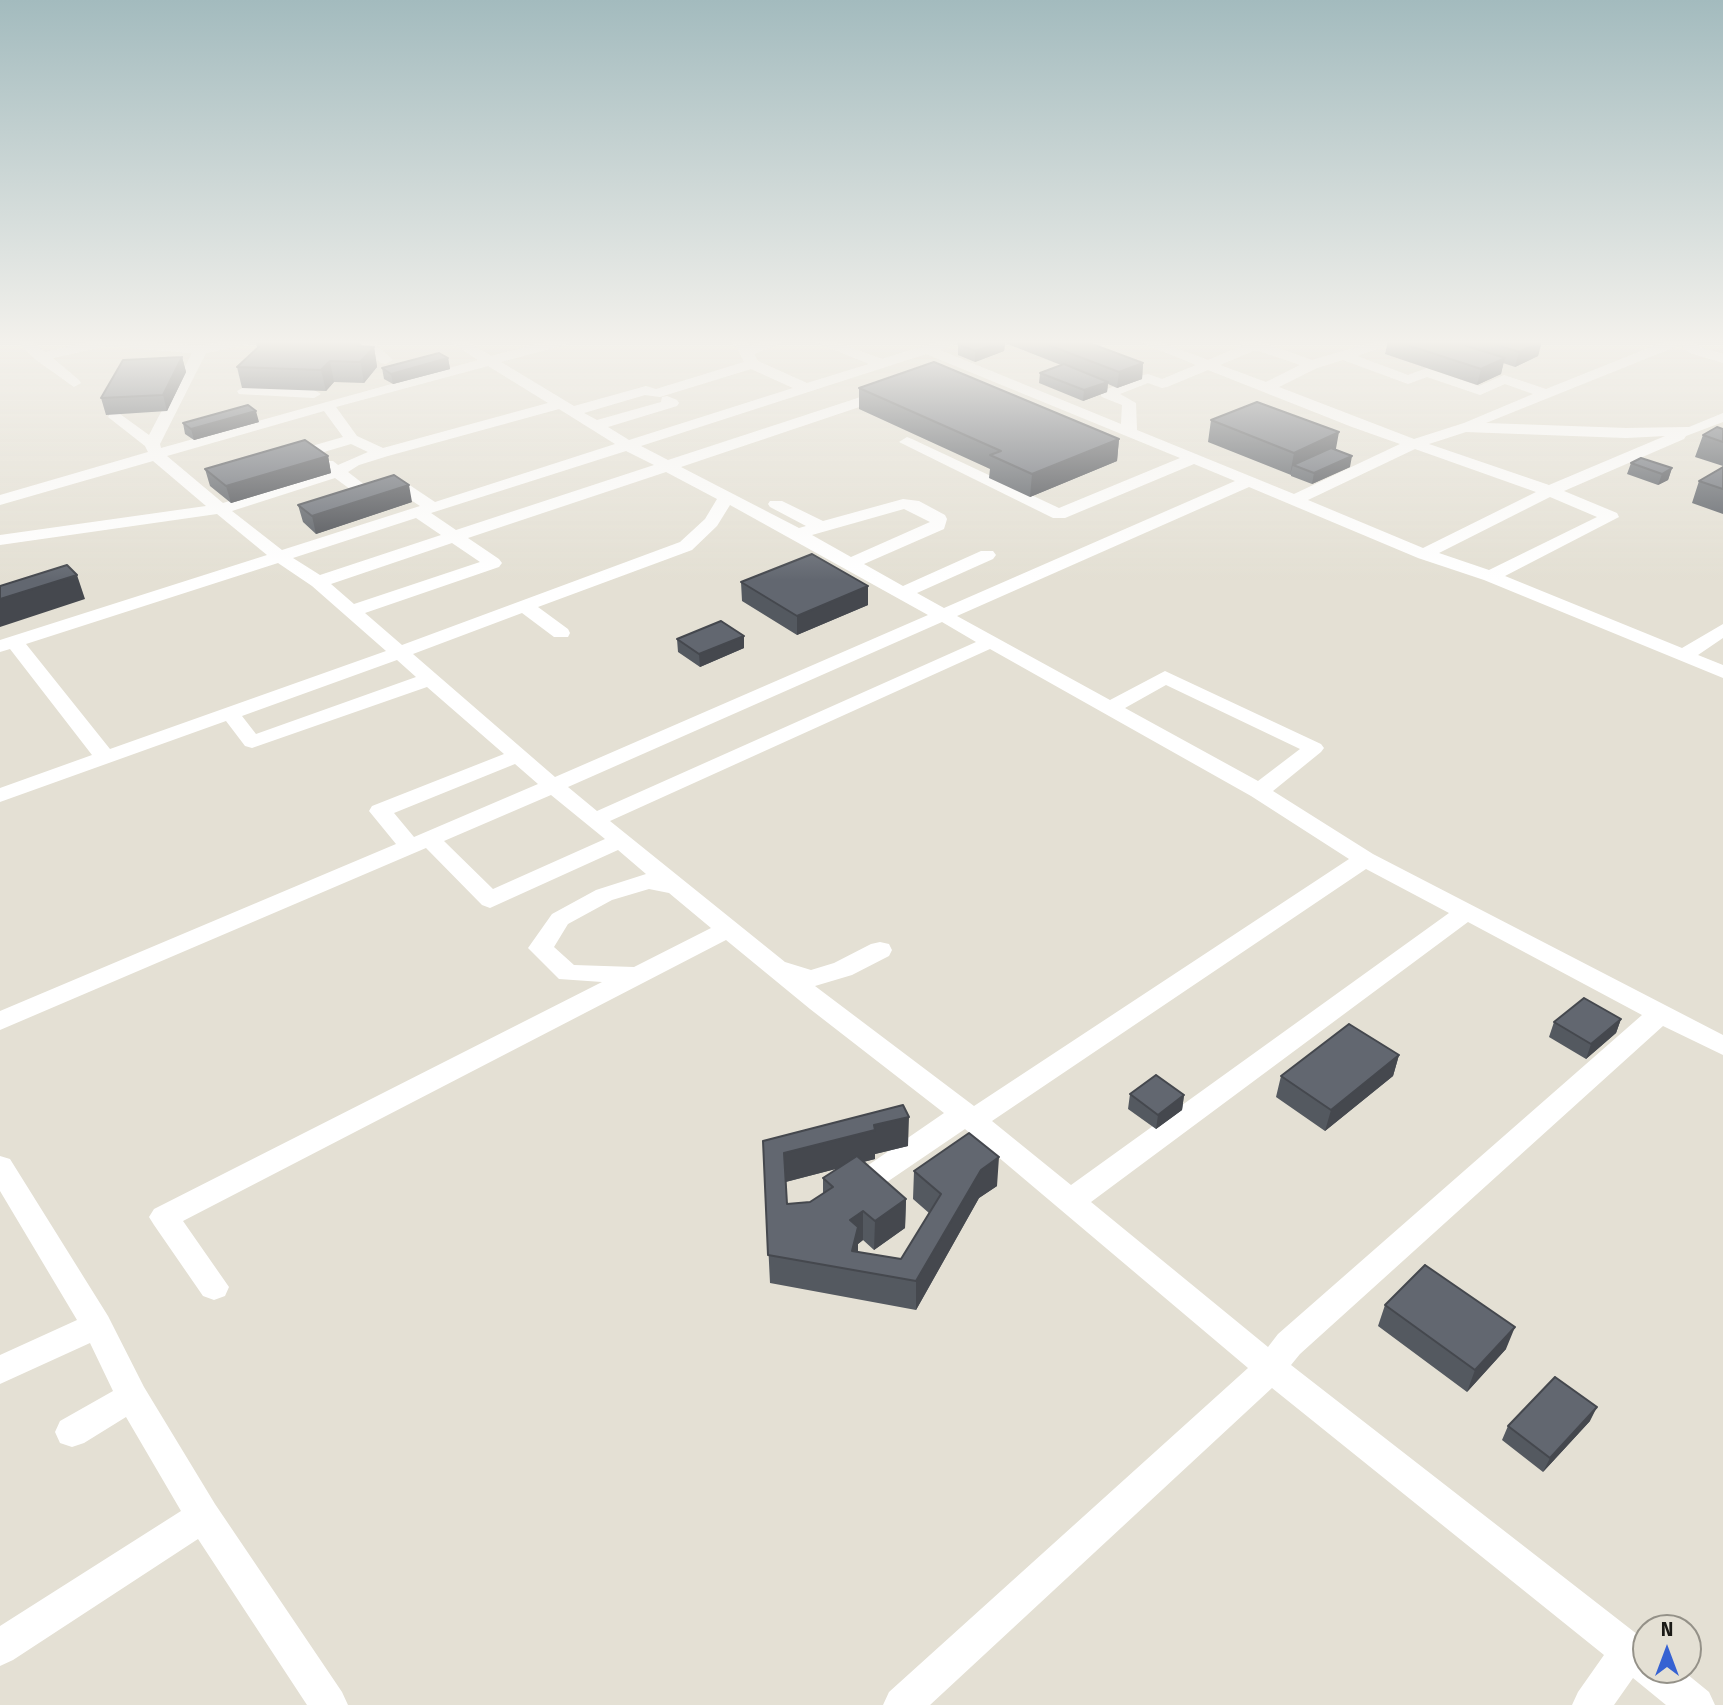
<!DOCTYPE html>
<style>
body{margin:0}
#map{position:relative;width:1723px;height:1705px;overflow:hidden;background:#e4e0d4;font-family:"Fira Sans",sans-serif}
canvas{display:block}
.north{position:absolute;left:1632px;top:1614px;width:70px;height:70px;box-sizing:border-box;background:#e4e0d4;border:2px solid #949188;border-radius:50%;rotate:0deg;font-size:19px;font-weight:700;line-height:28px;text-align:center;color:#1b1a16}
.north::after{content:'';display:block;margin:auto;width:24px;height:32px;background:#3662d2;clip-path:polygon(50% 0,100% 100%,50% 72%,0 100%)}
</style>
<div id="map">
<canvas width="1723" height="1705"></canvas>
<div class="north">N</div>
</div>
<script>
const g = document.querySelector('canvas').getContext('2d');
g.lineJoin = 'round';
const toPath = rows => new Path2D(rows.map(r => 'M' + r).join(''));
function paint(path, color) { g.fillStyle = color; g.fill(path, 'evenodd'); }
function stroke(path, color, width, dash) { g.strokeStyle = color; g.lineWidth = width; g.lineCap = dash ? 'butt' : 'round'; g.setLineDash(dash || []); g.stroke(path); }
paint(toPath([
 [17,341,32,341,45,352,92,341,142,341,201,346,224,341,251,341,249,344,206,353,160,444,161,448,478,360,450,341,467,341,491,356,548,341,570,341,568,344,501,362,574,406,646,386,656,389,744,362,737,347,729,341,746,341,750,346,765,341,785,341,754,354,758,361,807,383,869,364,813,341,833,341,882,359,940,341,961,341,940,350,1121,424,1122,405,1102,397,1100,394,1102,391,1143,375,1148,374,1162,379,1196,365,1137,341,1157,341,1208,360,1244,345,1238,341,1258,341,1312,360,1378,341,1399,341,1357,356,1408,375,1427,368,1479,386,1504,375,1546,389,1666,341,1692,341,1700,347,1723,354,1723,363,1690,353,1680,345,1486,423,1626,428,1689,427,1723,413,1723,422,1686,436,1684,439,1564,491,1617,513,1619,517,1505,576,1682,648,1723,624,1723,638,1698,655,1723,665,1723,678,1484,580,1418,558,1249,487,957,616,1110,700,1165,671,1321,744,1324,748,1321,752,1273,791,1373,854,1723,1035,1723,1055,1663,1026,1300,1354,1291,1365,1642,1638,1646,1642,1646,1670,1682,1670,1709,1692,1715,1705,1666,1705,1633,1678,1614,1705,1572,1705,1578,1692,1604,1655,1272,1388,930,1705,883,1705,889,1692,1248,1368,965,1129,887,1182,877,1185,867,1182,863,1174,867,1166,944,1113,810,1009,726,940,183,1221,229,1287,225,1296,214,1300,203,1296,154,1225,149,1217,154,1209,602,982,559,979,528,948,552,914,596,890,646,874,618,850,490,908,482,905,426,848,0,1030,0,1011,396,844,369,811,372,806,504,754,427,687,252,748,245,746,226,721,0,802,0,788,92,755,10,649,0,652,0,640,267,555,217,514,0,545,0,535,206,506,153,461,0,505,0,495,148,452,145,446,108,417,110,414,120,414,149,435,192,353,106,346,53,358,79,380,81,383,74,387,36,360,17,341],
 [1256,350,1300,365,1266,382,1220,365,1256,350],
 [926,354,1180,458,1059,508,912,439,907,437,899,442,1053,518,1065,518,1194,464,1235,481,944,608,917,593,993,559,996,555,993,551,981,551,903,586,864,564,944,529,947,519,945,515,919,501,903,499,823,521,782,501,770,501,768,504,770,507,806,526,799,528,681,467,892,396,894,393,892,390,882,390,668,460,641,446,926,354],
 [1343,360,1408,384,1427,377,1480,395,1505,384,1533,394,1464,423,1414,439,1279,387,1317,368,1343,360],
 [488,366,548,403,383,448,357,436,336,407,488,366],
 [751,369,793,388,629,440,608,427,677,406,679,403,677,400,667,396,662,397,661,402,597,420,584,413,645,395,660,397,751,369],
 [1208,370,1352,427,1400,444,1294,494,1137,430,1136,403,1120,394,1148,383,1162,388,1167,387,1208,370],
 [559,409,615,444,435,502,405,482,399,480,370,489,348,472,359,465,388,456,559,409],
 [324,411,343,437,284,454,282,457,284,460,290,462,351,444,368,452,338,465,333,461,321,461,319,464,326,471,223,503,167,456,324,411],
 [1466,432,1626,438,1665,436,1549,485,1429,444,1466,432],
 [1415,449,1536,492,1423,548,1308,500,1415,449],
 [626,451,654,465,456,530,431,513,626,451],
 [666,472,717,499,705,519,680,542,402,645,365,613,499,567,502,563,499,559,468,538,666,472],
 [335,478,362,498,368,500,397,491,420,506,282,550,232,511,335,478],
 [1550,497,1597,517,1489,570,1439,553,1550,497],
 [730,505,928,615,555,777,413,654,522,613,554,637,568,637,570,633,568,629,538,607,692,550,717,526,730,505],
 [904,509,930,522,851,557,812,535,904,509],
 [416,518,441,535,320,575,293,558,416,518],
 [452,543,480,562,354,604,331,584,452,543],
 [278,563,312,586,386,651,110,749,26,644,278,563],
 [942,622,976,642,597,811,568,787,942,622],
 [990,649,1251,796,1349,859,974,1106,815,986,852,975,889,956,892,950,889,944,880,942,871,944,834,963,811,970,785,962,610,821,990,649],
 [397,660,416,677,256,734,242,716,397,660],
 [1166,685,1300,749,1258,781,1125,708,1166,685],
 [515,764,538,784,414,837,394,813,515,764],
 [551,795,605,839,493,889,444,841,551,795],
 [1366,869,1449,913,1071,1185,992,1121,1366,869],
 [649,889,669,893,711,928,634,967,574,965,554,947,568,924,612,900,649,889],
 [1468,922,1642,1015,1278,1334,1268,1347,1091,1202,1468,922],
 [272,341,379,341,376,345,393,360,386,364,381,363,364,349,279,345,272,341],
 [244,387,314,390,321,394,314,398,239,394,237,391,244,387],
 [0,1156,10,1159,108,1316,144,1387,215,1504,342,1692,348,1705,307,1705,198,1539,13,1660,0,1666,0,1626,181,1511,126,1417,84,1443,72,1447,60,1443,55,1432,60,1421,113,1391,90,1343,0,1384,0,1355,77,1320,0,1191,0,1156]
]), '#fff');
paint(toPath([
 [256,341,356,341,360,344,360,347,374,347,377,367,364,383,334,382,326,391,242,388,237,367,257,348],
 [969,341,1084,341,1143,363,1142,379,1117,388,1108,384,1107,392,1083,401,1039,383,1040,373,1061,365,1005,343,1004,351,975,362,958,355,958,344],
 [1388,341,1542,341,1538,356,1515,367,1503,363,1501,374,1477,385,1385,354],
 [182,357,186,372,167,411,106,415,101,398],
 [448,358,450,369,393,384,384,379,382,368],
 [859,388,1119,439,1117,461,1030,497,989,478,990,469,859,409],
 [1211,420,1335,450,1350,467,1312,484,1291,476,1291,475,1208,442],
 [259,422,194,440,185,434,183,423],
 [1723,429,1723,466,1695,457,1703,435],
 [328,456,331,473,231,503,210,486,205,469],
 [1631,463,1672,468,1668,480,1658,485,1627,474],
 [1723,467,1723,514,1692,503,1699,481],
 [412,502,316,534,303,522,298,505],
 [741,582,868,605,797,635,742,601],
 [744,636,744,648,700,667,678,652,677,639],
 [1621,1019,1616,1033,1586,1059,1549,1037,1554,1022],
 [1399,1055,1393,1076,1325,1131,1276,1097,1281,1076],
 [1130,1094,1184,1095,1182,1110,1156,1129,1128,1109],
 [763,1141,908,1146,875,1154,875,1159,863,1162,906,1199,905,1228,874,1250,863,1240,858,1244,858,1252,901,1259,929,1213,913,1199,914,1171,997,1186,979,1198,916,1310,770,1283],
 [839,1168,823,1178,823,1194,810,1202,787,1204,786,1182],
 [1385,1305,1506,1349,1467,1392,1378,1326],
 [1590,1421,1543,1472,1502,1440,1508,1426]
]), '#545960');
paint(toPath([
 [1005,341,1004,351,975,362,975,351],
 [1542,341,1538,356,1515,367,1519,352],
 [360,344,363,359,374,347,377,367,364,383,358,346],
 [182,357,186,372,167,411,163,395],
 [448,358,450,369,393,384,391,374],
 [1505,358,1501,374,1477,385,1481,369],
 [330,361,334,382,326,391,321,370],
 [1143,363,1142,379,1117,388,1119,372],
 [1108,382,1107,392,1083,401,1084,390],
 [256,411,259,422,194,440,191,429],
 [1339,432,1335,454,1293,465,1290,475,1294,453],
 [1119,439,1117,461,1030,497,1032,474],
 [328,456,331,473,231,503,226,486],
 [1352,456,1350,467,1312,484,1314,473],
 [1672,468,1668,480,1658,485,1662,474],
 [409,485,412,502,316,534,312,516],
 [77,575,85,599,0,627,0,599],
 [868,586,868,605,797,635,797,616],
 [744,636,744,648,700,667,699,654],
 [1621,1019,1616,1033,1586,1059,1591,1044],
 [1399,1055,1393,1076,1325,1131,1331,1110],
 [1184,1095,1182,1110,1156,1129,1158,1115],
 [909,1117,908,1146,875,1154,875,1159,785,1182,784,1153,874,1125],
 [999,1157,997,1186,979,1198,916,1310,916,1281,981,1170],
 [906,1199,905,1228,874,1250,875,1221],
 [863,1211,863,1240,858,1244,858,1256,852,1269,850,1220],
 [1515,1327,1506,1349,1467,1392,1475,1370],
 [1597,1407,1590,1421,1543,1472,1550,1458]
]), '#45484e');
const building = toPath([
 [265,341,355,341,360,344,358,346,374,347,360,362,330,361,321,370,237,367,265,341],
 [969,341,1005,341,975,351,958,344,969,341],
 [1038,341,1084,341,1143,363,1119,372,1038,341],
 [1395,341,1451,341,1505,358,1481,369,1395,341],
 [1485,341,1542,341,1519,352,1485,341],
 [439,353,448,358,391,374,382,368,439,353],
 [182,357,163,395,101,398,123,360,182,357],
 [934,362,1119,439,1032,474,990,455,1001,451,859,388,934,362],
 [1064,364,1108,382,1084,390,1040,373,1064,364],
 [1257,402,1339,432,1294,453,1211,420,1257,402],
 [248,405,256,411,191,429,183,423,248,405],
 [1717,427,1723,429,1723,442,1703,435,1717,427],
 [305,440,328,456,226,486,205,469,305,440],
 [1331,448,1352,456,1314,473,1293,465,1331,448],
 [1641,458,1672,468,1662,474,1631,463,1641,458],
 [1723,467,1723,489,1699,481,1723,467],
 [394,475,409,485,312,516,298,505,394,475],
 [812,554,868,586,797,616,741,582,812,554],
 [67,565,77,575,0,599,0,586,67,565],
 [721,621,744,636,699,654,677,639,721,621],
 [1584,998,1621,1019,1591,1044,1554,1022,1584,998],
 [1349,1024,1399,1055,1331,1110,1281,1076,1349,1024],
 [1156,1075,1184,1095,1158,1115,1130,1094,1156,1075],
 [903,1105,909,1117,874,1125,875,1130,784,1153,787,1204,810,1202,833,1187,823,1178,857,1156,906,1199,875,1221,863,1211,850,1220,858,1227,852,1251,901,1259,941,1194,914,1171,969,1133,999,1157,981,1170,916,1281,768,1255,763,1141,903,1105],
 [1425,1265,1515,1327,1475,1370,1385,1305,1425,1265],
 [1555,1377,1597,1407,1550,1458,1508,1426,1555,1377]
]);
paint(building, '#626770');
stroke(building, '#45484e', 2);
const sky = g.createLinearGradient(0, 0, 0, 580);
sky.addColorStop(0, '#a3bbbe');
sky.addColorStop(0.59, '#f3f1ec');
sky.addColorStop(1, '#f3f1ec00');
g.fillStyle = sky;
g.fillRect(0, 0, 1723, 580);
</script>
